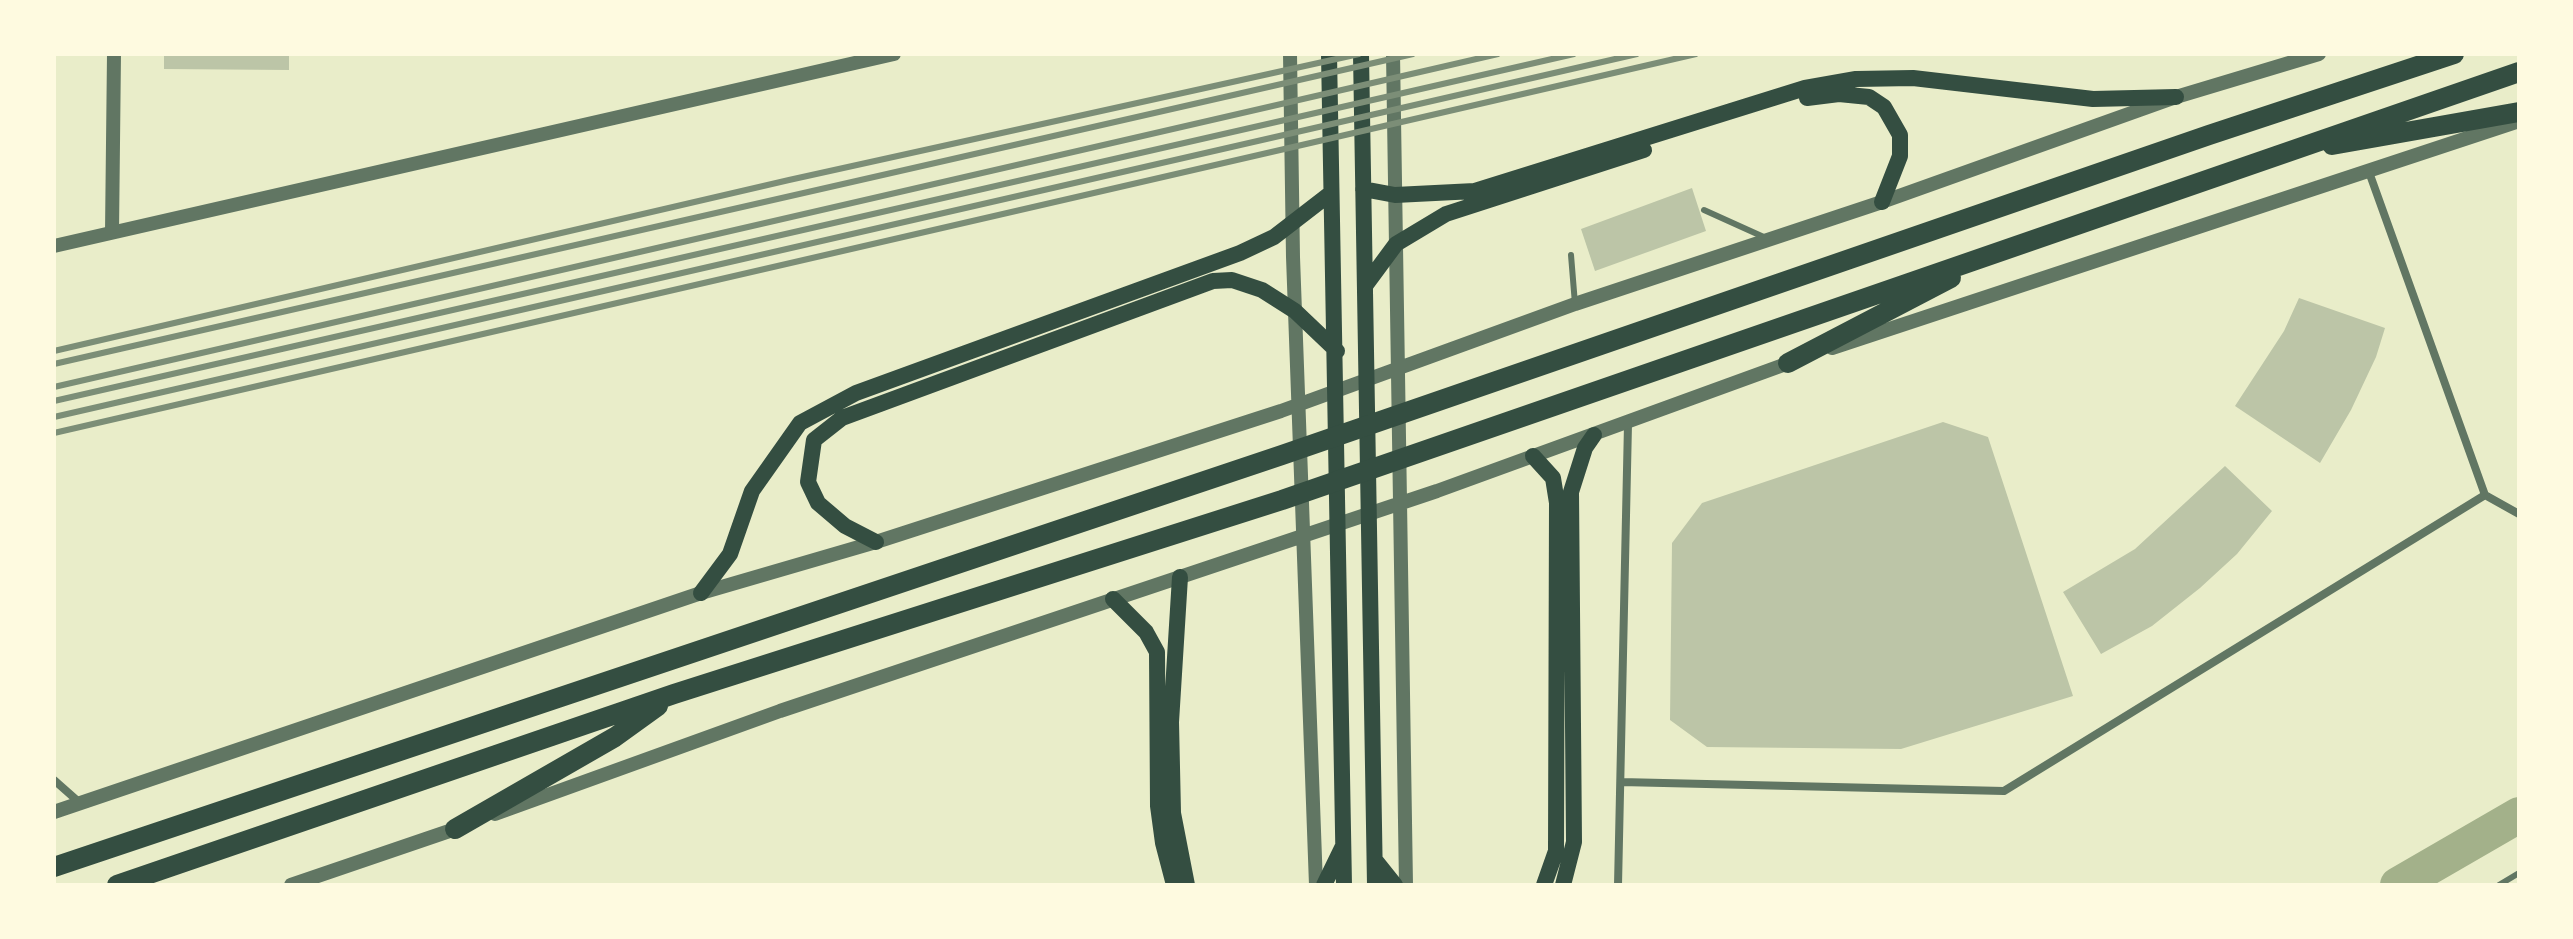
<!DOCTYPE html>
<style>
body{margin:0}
#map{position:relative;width:2573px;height:939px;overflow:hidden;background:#e9edc9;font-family:Jost,sans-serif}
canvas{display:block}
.frame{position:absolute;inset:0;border:56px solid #fefae0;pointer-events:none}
</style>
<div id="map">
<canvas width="2573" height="939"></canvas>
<div class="frame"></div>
</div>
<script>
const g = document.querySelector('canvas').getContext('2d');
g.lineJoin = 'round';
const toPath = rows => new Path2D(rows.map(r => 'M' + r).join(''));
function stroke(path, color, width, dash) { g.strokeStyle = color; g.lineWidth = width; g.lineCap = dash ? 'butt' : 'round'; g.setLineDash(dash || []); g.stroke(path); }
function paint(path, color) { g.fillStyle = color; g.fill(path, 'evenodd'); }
stroke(toPath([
 [2398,885,2519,815]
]), '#a3b18a', 36);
paint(toPath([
 [164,54,289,54,289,70,164,69],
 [1692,188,1706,231,1595,271,1581,229],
 [2299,298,2385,328,2376,357,2351,410,2320,463,2235,406,2284,331],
 [1943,422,1988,437,2073,696,1901,749,1707,747,1670,720,1672,543,1702,503],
 [2225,466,2272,511,2237,554,2200,588,2152,626,2101,654,2063,592,2135,549]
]), '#bcc5a7');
stroke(toPath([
 [1704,210,1766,238],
 [1571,255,1575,304],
 [2499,885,2519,873]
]), '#617663', 6);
stroke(toPath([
 [2485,495,2519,514],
 [54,780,80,803],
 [1621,782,2004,791,2485,495,2369,172],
 [1618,885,1628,424]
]), '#617663', 8);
stroke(toPath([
 [1290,54,1293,257,1316,885],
 [1393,54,1406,885],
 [112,232,114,54],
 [54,246,894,54],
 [1832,348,2519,121],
 [54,812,701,593,876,542,1281,411,1575,304,1882,202,2176,97,2319,54],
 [495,814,780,711,1437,491,1797,360],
 [291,885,464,826]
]), '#617663', 14);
stroke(toPath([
 [1329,54,1344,885],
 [1361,54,1375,885],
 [1807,98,1839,94,1869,97,1884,107,1900,135,1900,156,1882,202],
 [1363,189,1395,195,1475,191,1805,88,1856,79,1913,78,2093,99,2176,97],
 [1365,286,1396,244,1446,214,1644,150],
 [1533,456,1553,478,1557,503,1556,851,1544,885],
 [876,542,845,526,818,503,808,482,814,440,842,418,1213,281,1232,280,1262,290,1295,311,1337,351],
 [1180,577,1171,722,1173,813,1187,885],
 [701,593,730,554,752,491,800,423,856,393,1240,253,1274,237,1331,193],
 [1113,599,1146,632,1157,652,1158,806,1163,843,1174,885],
 [1375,860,1395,885],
 [1324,885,1342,848],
 [1563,885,1574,842,1571,492,1585,448,1594,435]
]), '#344e41', 16);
stroke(toPath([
 [2332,145,2519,112],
 [1788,363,1951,278],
 [455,829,615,737,658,706],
 [54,867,1282,455,2209,135,2454,54],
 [117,885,674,694,1282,500,2519,72]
]), '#344e41', 20);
stroke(toPath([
 [54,351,789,180,1359,54],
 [54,364,1413,54],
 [54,387,1498,54],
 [54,401,1574,54],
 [54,417,1637,54],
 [54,433,1696,54]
]), '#7c8e77', 6);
</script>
